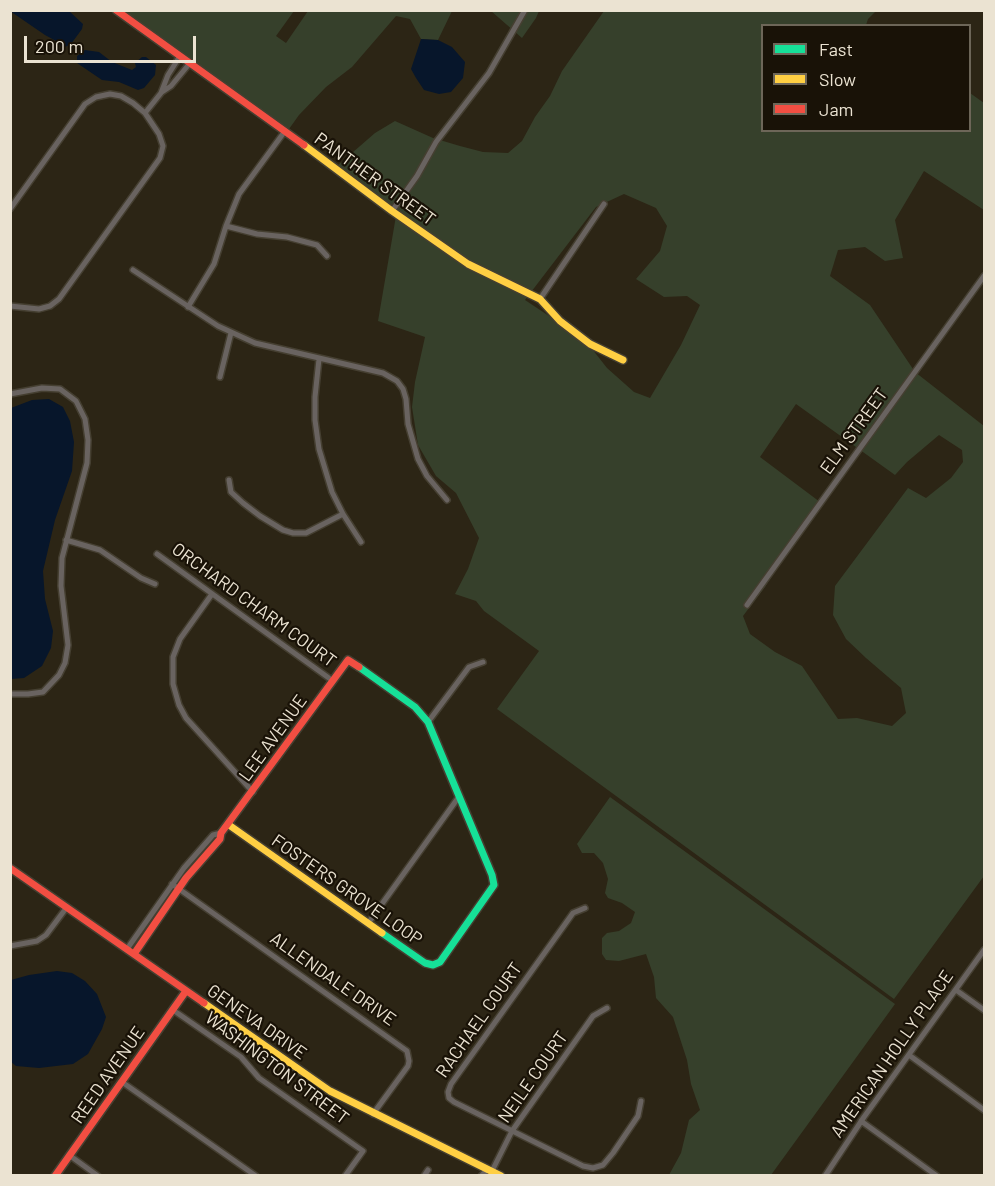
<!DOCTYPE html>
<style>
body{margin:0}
#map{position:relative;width:995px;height:1186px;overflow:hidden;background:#2c2515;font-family:Barlow,sans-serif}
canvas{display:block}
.frame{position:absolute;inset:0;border:12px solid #ebe3d2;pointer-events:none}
.legend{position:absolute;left:761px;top:24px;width:210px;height:108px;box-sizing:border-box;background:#191207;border:2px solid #6d6658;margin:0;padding:8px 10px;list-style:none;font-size:18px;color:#ebe3d2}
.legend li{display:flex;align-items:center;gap:12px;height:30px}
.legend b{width:30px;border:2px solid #6d6658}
.scale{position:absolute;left:24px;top:36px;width:172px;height:27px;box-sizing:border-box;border:3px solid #ebe3d2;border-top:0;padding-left:8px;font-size:18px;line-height:21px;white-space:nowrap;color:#ebe3d2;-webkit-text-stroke:4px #191207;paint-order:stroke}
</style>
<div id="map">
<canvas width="995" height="1186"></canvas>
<div class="frame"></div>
<ul class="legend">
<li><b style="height:8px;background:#16e098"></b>Fast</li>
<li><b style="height:8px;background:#ffcf43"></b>Slow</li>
<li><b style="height:8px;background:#f24e42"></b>Jam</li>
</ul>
<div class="scale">200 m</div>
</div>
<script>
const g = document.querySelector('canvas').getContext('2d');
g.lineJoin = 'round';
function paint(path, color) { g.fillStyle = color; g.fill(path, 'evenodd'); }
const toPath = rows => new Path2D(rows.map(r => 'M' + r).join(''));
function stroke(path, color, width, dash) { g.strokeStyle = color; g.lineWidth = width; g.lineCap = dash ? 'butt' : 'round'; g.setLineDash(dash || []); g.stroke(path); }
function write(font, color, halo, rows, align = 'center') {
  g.font = font + ' Barlow,sans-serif'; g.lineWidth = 4.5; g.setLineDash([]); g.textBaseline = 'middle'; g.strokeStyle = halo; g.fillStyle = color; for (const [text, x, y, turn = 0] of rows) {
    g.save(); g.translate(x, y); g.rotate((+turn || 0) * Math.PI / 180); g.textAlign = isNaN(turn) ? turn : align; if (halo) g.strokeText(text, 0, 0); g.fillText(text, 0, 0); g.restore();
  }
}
paint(toPath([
 [122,11,294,11,276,36,286,43,308,11,452,11,438,40,421,39,410,19,396,16,352,67,326,87,299,115,289,129],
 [491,11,539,11,536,18,522,38],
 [604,11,876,11,868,19,866,25,762,26,762,130,970,130,970,93,984,103,984,210,924,171,895,220,903,258,885,261,865,247,838,250,830,276,870,305,915,372,984,426,984,876,894,999,497,709,539,651,484,611,476,601,455,594,468,569,479,538,456,493,436,476,418,445,412,407,415,382,425,337,378,321,397,210,337,166,375,133,395,121,433,138,460,146,483,152,508,153,522,141,535,117,550,96,562,71],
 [624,194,656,208,667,226,660,251,636,279,664,297,687,296,700,305,681,345,650,398,634,392,607,368,585,340,525,300,596,207],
 [796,404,895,475,907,462,939,435,962,450,963,462,951,478,926,498,908,488,835,586,833,615,846,639,866,658,901,688,906,713,892,726,857,718,838,719,802,666,775,652,750,634,743,616,765,587,820,502,760,457],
 [610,797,895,1004,771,1175,669,1175,681,1153,689,1120,700,1110,691,1084,687,1060,673,1017,656,998,654,977,646,954,619,961,606,960,602,954,602,938,607,933,619,931,631,923,635,912,622,903,608,898,605,893,608,879,603,863,594,853,582,853,577,844]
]), '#36402b');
paint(toPath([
 [10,11,69,11,83,24,82,29,71,44,63,48,56,41,45,35],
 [421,39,438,40,452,47,465,62,463,78,451,92,439,94,424,90,416,78,411,69],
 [85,50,99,52,112,62,132,70,136,67,135,63,142,57,146,57,156,65,155,75,144,88,138,90,119,82,102,80,77,63,77,56],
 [49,399,63,407,70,421,74,442,72,471,55,520,43,571,45,599,53,631,51,648,42,666,24,678,11,679,11,408,32,400],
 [57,971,72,973,85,981,97,994,106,1017,102,1029,88,1054,73,1064,39,1068,16,1066,11,1062,11,980,29,975]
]), '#07162b');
const street = toPath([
 [162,92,171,86,190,63],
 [145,113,161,93,168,75,180,56],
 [10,209,85,104,96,97,110,94,121,96,133,103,145,113,159,134,163,146,160,158,59,299,50,306,39,309,10,306],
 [392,211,417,176,436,142,489,73,525,10],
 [226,226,257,234,287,237,317,245,327,256],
 [133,270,218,326,255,343,383,373,397,381,403,389,406,399,408,424,418,459,427,476,447,500],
 [540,299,604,204],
 [188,307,214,264,226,226,239,194,285,131],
 [319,359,315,397,315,420,319,449,332,492,343,514,361,542],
 [220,377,231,333],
 [10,394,42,388,60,389,76,401,85,419,88,440,87,463,62,558,61,586,68,645,65,663,59,675,43,692,28,694,10,694],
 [229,480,231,492,243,503,260,516,283,530,293,533,306,533,343,514],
 [66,540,100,550,141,578,155,584],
 [157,554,333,681],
 [212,594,180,639,173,657,173,684,179,705,186,718,253,792],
 [747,605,984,276],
 [428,722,469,667,483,662],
 [172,884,407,1051,409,1061,408,1066,373,1114],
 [585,908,573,913,451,1084,448,1092,449,1098,454,1102,583,1166,593,1168,603,1165,613,1153,638,1116,641,1101],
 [369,922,458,798],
 [10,946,37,941,46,935,67,907],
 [127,949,184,868,213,835,221,833],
 [956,990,984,1010],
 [173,1010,241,1057,259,1078,363,1151,345,1176],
 [909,1055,984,1110],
 [122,1082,256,1176],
 [861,1121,937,1176],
 [69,1155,98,1176],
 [492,1171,512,1131,593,1016,607,1008],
 [424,1176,428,1170],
 [481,1176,488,1169],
 [825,1176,864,1117,984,950]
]);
const fast = toPath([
 [359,667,415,707,428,722,492,875,494,885,440,962,433,965,425,963,382,933]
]);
const slow = toPath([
 [304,145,392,211,468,264,540,299,560,321,590,344,623,360],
 [229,825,382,933],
 [204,1003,330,1091,501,1176]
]);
const jam = toPath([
 [116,10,304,145],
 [10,868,204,1003],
 [134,954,186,878,220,839,221,833,348,660,359,667],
 [55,1176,186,991]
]);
stroke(street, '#453f31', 8);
stroke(fast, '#453f31', 10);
stroke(slow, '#453f31', 10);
stroke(jam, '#453f31', 10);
stroke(street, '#696360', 5);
stroke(fast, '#16e098', 7);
stroke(slow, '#ffcf43', 7);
stroke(jam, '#f24e42', 7);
write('18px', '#ebe3d2', '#191207', [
 ["PANTHER STREET",375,179,36],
 ["ELM STREET",854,431,-54],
 ["ORCHARD CHARM COURT",254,605,36],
 ["LEE AVENUE",273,738,-54],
 ["FOSTERS GROVE LOOP",347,890,35],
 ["ALLENDALE DRIVE",333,979,35],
 ["RACHAEL COURT",479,1020,-55],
 ["GENEVA DRIVE",257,1022,35],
 ["AMERICAN HOLLY PLACE",892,1054,-55],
 ["WASHINGTON STREET",277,1068,37],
 ["REED AVENUE",108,1075,-55],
 ["NEILE COURT",533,1077,-55]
]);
</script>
